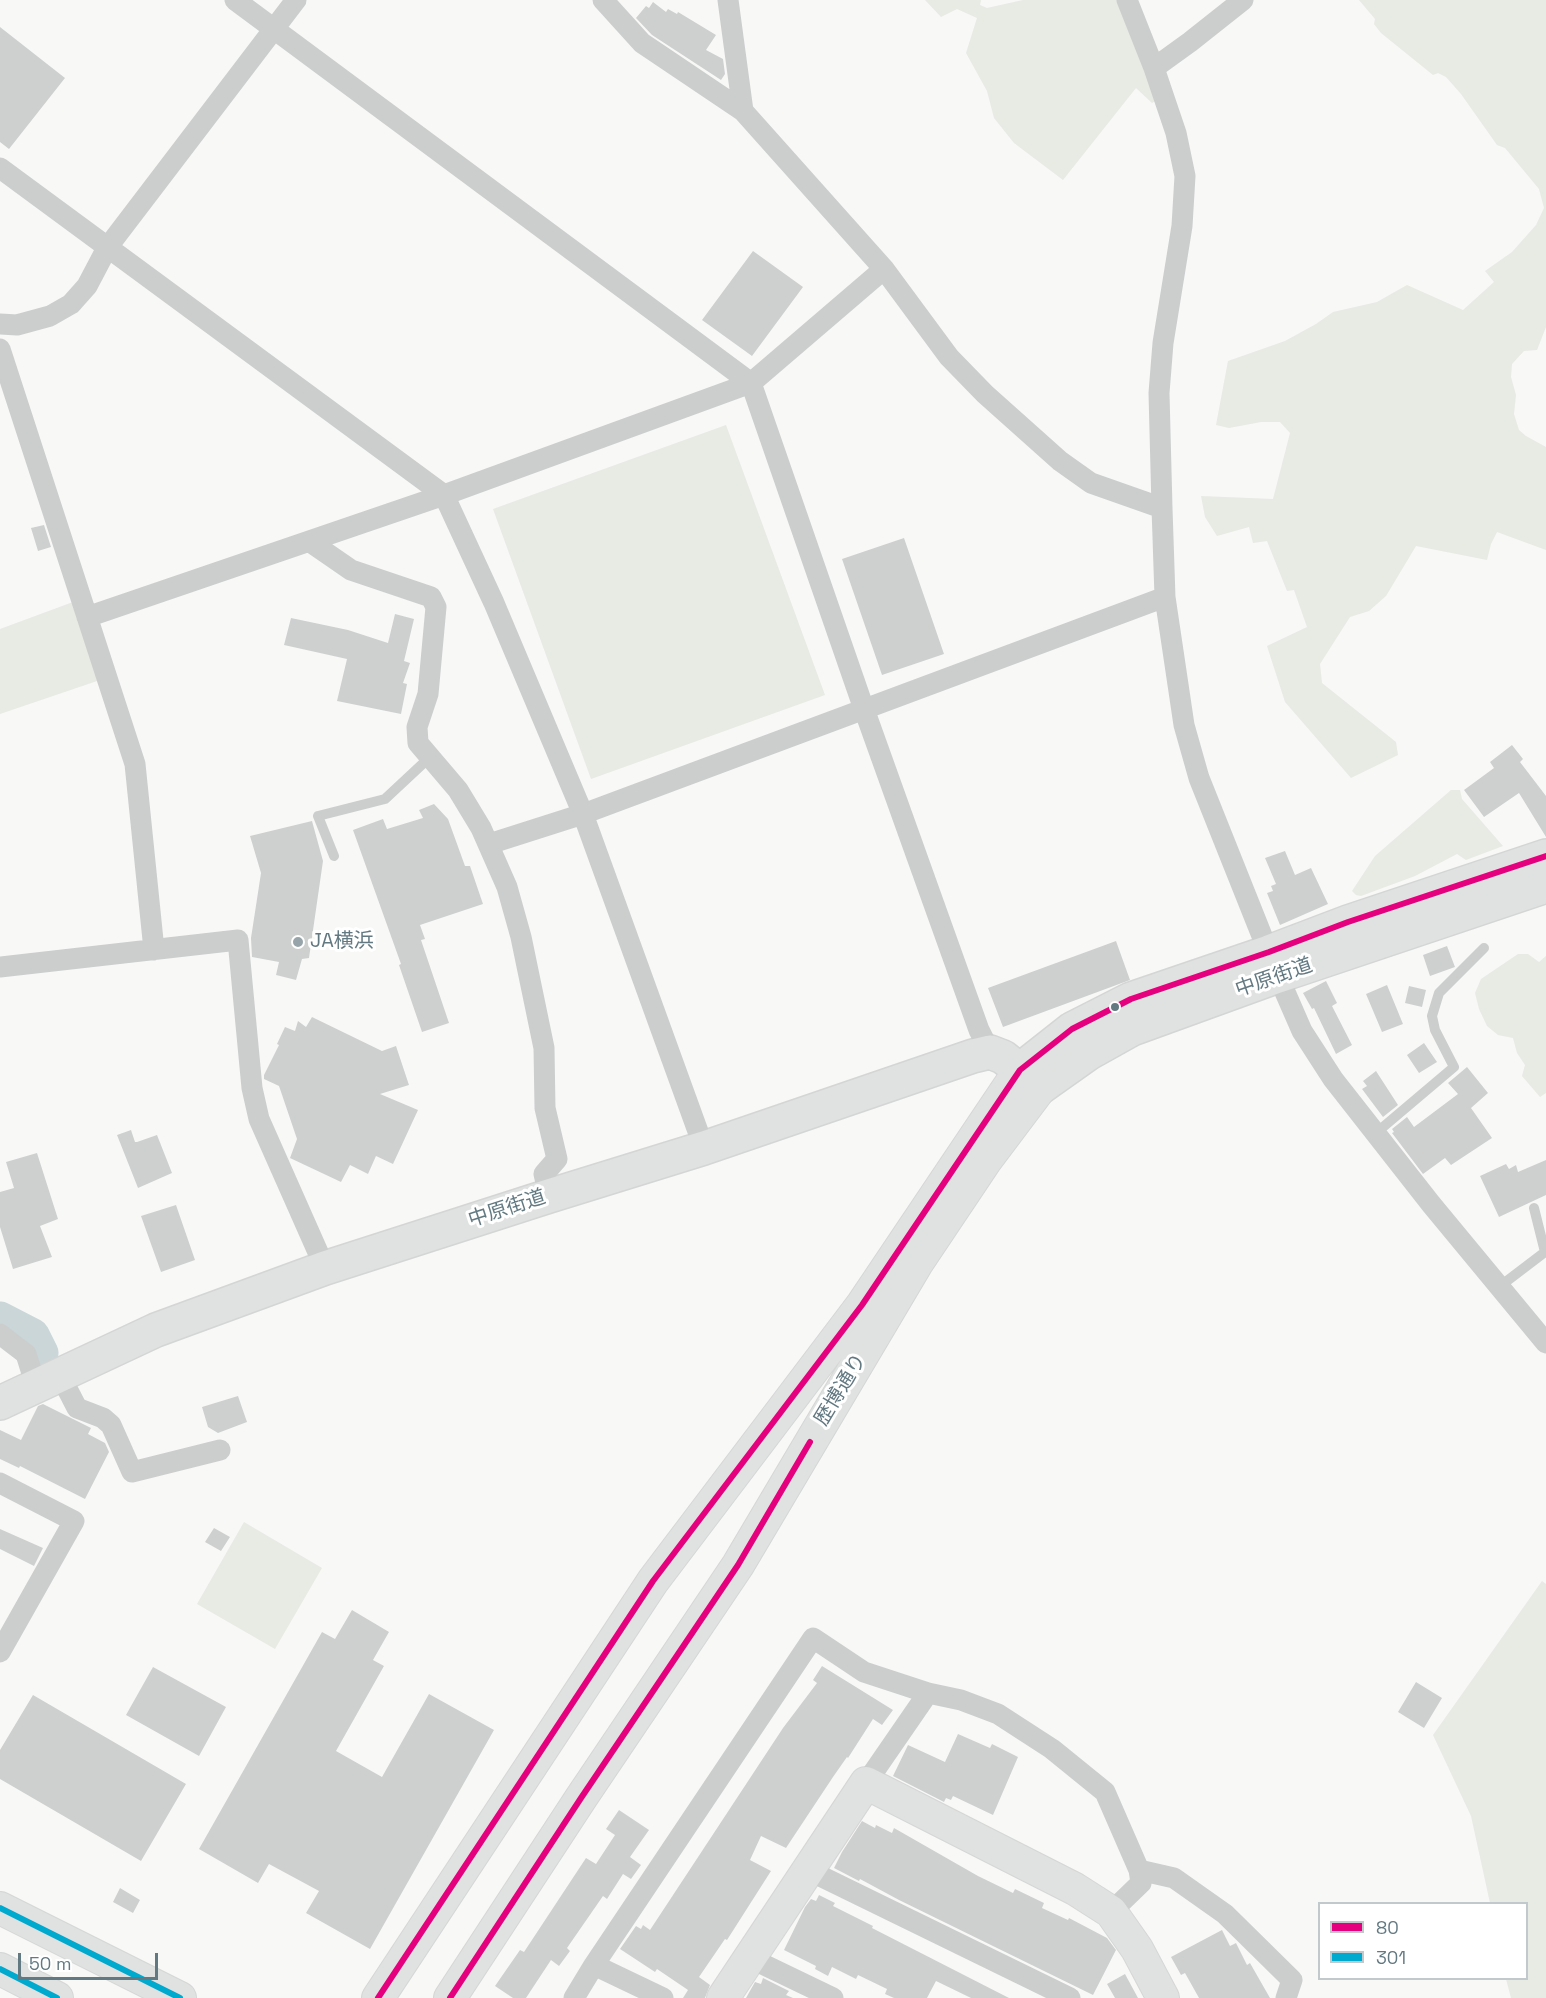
<!DOCTYPE html>
<meta charset="utf-8">
<style>
body{margin:0}
#map{position:relative;width:1546px;height:1998px;overflow:hidden;background:#f8f8f7;font-family:"Space Grotesk",sans-serif}
canvas{display:block}
.legend{position:absolute;left:1318px;top:1902px;width:210px;height:78px;box-sizing:border-box;background:#fff;border:2px solid #c1c9cd;margin:0;padding:8px 10px;list-style:none;font-size:18px;color:#637982}
.legend li{display:flex;align-items:center;gap:12px;height:30px}
.legend b{width:30px;border:2px solid #c1c9cd}
.scale{position:absolute;left:18px;top:1953px;width:140px;height:27px;box-sizing:border-box;border:3px solid #637982;border-top:0;padding-left:8px;font-size:18px;line-height:21px;white-space:nowrap;color:#637982;-webkit-text-stroke:4px #fff;paint-order:stroke}
</style>
<div id="map">
<canvas width="1546" height="1998"></canvas>
<ul class="legend">
<li><b style="height:8px;background:#e5007d"></b>80</li>
<li><b style="height:8px;background:#00a9ce"></b>301</li>
</ul>
<div class="scale">50 m</div>
</div>
<script>
const g = document.querySelector('canvas').getContext('2d');
g.lineJoin = 'round';
function paint(path, color) { g.fillStyle = color; g.fill(path, 'evenodd'); }
const toPath = rows => new Path2D(rows.map(r => 'M' + r).join(''));
function stroke(path, color, width, dash) { g.strokeStyle = color; g.lineWidth = width; g.lineCap = dash ? 'butt' : 'round'; g.setLineDash(dash || []); g.stroke(path); }
function write(font, color, halo, rows, align = 'center') {
  g.font = font + ' "Space Grotesk","Noto Sans JP",sans-serif'; g.lineWidth = 6; g.setLineDash([]); g.textBaseline = 'middle'; g.strokeStyle = halo; g.fillStyle = color; for (const [text, x, y, turn = 0] of rows) {
    g.save(); g.translate(x, y); g.rotate((+turn || 0) * Math.PI / 180); g.textAlign = isNaN(turn) ? turn : align; if (halo) g.strokeText(text, 0, 0); g.fillText(text, 0, 0); g.restore();
  }
}
paint(toPath([
 [925,0,981,0,980,5,987,8,1023,0,1121,0,1159,99,1152,103,1136,88,1063,180,1014,143,994,118,987,91,966,53,977,18,957,9,941,17],
 [1359,0,1546,0,1546,327,1537,350,1524,351,1512,364,1511,377,1516,395,1514,414,1519,430,1526,436,1546,447,1546,550,1497,532,1491,544,1487,560,1416,546,1386,596,1369,611,1350,617,1320,664,1322,683,1396,742,1398,755,1351,778,1285,702,1267,646,1307,627,1294,590,1287,591,1267,541,1253,543,1249,527,1217,536,1205,517,1201,496,1273,499,1290,433,1280,422,1261,422,1229,428,1216,425,1228,361,1285,341,1316,324,1333,312,1377,302,1407,285,1463,310,1494,282,1485,271,1512,252,1536,225,1544,208,1539,189,1505,148,1497,145,1461,94,1446,77,1438,73,1433,75,1381,33,1374,24,1375,19],
 [726,425,825,695,591,779,493,509],
 [73,602,100,680,0,714,0,629],
 [1451,790,1460,790,1462,799,1503,846,1466,860,1457,854,1415,876,1361,896,1356,895,1352,891,1375,856],
 [1518,954,1528,954,1539,962,1546,956,1546,1093,1540,1097,1522,1076,1525,1065,1517,1053,1513,1038,1498,1035,1487,1026,1479,1009,1475,993,1481,979],
 [244,1522,322,1568,275,1649,197,1604],
 [1542,1581,1546,1584,1546,1998,1511,1998,1506,1979,1526,1978,1526,1904,1490,1903,1471,1816,1433,1735]
]), '#e8eae4');
stroke(toPath([
 [0,1318,33,1335,42,1353]
]), '#cad6d7', 33);
paint(toPath([
 [653,2,666,12,668,9,677,14,678,12,716,35,706,50,723,59,725,74,721,80,652,35,636,18,646,6,649,8],
 [0,27,65,78,9,149,0,142],
 [753,251,803,287,752,356,702,320],
 [44,525,51,547,38,551,31,528],
 [904,538,944,654,882,675,842,559],
 [395,614,414,619,404,661,410,663,403,683,407,684,401,714,337,701,347,659,284,645,291,618,348,630,388,643],
 [1512,745,1523,759,1520,762,1546,796,1546,837,1519,793,1484,817,1464,790,1494,768,1490,762],
 [434,804,448,819,465,866,470,866,483,904,420,925,425,939,421,940,449,1023,422,1032,399,965,401,964,353,830,383,819,387,829,423,818,419,810],
 [312,821,323,861,309,958,302,959,296,980,276,975,279,962,252,957,251,938,261,873,250,836],
 [1285,851,1295,875,1311,868,1328,904,1280,925,1267,893,1273,891,1271,886,1276,884,1265,858],
 [1116,941,1130,980,1003,1027,988,988],
 [1447,946,1455,967,1430,976,1423,955],
 [1326,981,1337,1003,1332,1006,1352,1045,1336,1054,1314,1008,1312,1009,1303,993],
 [1387,985,1403,1024,1382,1032,1366,994],
 [1409,986,1426,990,1422,1007,1405,1003],
 [312,1017,382,1051,396,1046,409,1085,380,1094,418,1110,393,1164,376,1156,368,1174,350,1165,341,1182,290,1158,297,1139,279,1086,264,1079,264,1075,279,1045,277,1044,285,1027,295,1031,298,1021,306,1027],
 [1424,1043,1437,1062,1419,1073,1407,1055],
 [1467,1067,1488,1093,1471,1108,1492,1138,1451,1165,1445,1158,1423,1174,1392,1133,1394,1132,1392,1129,1407,1117,1414,1127,1458,1094,1448,1083],
 [1376,1071,1398,1105,1383,1117,1362,1089,1367,1086,1363,1081],
 [131,1130,135,1142,137,1142,157,1135,172,1173,138,1188,117,1135],
 [37,1153,58,1219,40,1226,52,1257,13,1269,0,1227,0,1192,14,1188,6,1162],
 [1546,1160,1546,1195,1499,1217,1480,1176,1506,1164,1509,1169,1516,1165,1518,1172],
 [176,1205,195,1260,161,1272,141,1216],
 [238,1396,247,1422,218,1433,208,1427,202,1407],
 [43,1404,91,1428,88,1434,105,1443,109,1452,85,1499,20,1466,19,1468,0,1459,0,1430,21,1440,38,1406],
 [214,1528,230,1537,221,1551,205,1542],
 [0,1529,43,1548,34,1566,0,1549],
 [352,1610,389,1632,373,1660,384,1666,336,1751,382,1777,429,1694,494,1730,370,1949,306,1913,319,1891,269,1864,258,1883,199,1849,322,1632,335,1639],
 [822,1666,893,1710,882,1725,873,1719,848,1758,847,1757,833,1777,786,1848,761,1836,750,1860,771,1871,727,1940,725,1939,699,1977,710,1985,705,1998,683,1998,688,1990,657,1969,655,1972,620,1949,636,1926,641,1929,643,1925,650,1930,783,1728,817,1683,813,1680],
 [153,1667,226,1707,199,1756,126,1715],
 [1416,1682,1442,1698,1424,1728,1398,1712],
 [33,1695,186,1784,141,1861,0,1779,0,1750],
 [958,1734,990,1748,992,1744,1018,1757,993,1815,953,1796,951,1800,946,1798,944,1802,893,1776,908,1745,945,1762],
 [619,1810,649,1830,630,1857,641,1865,631,1879,623,1874,607,1899,603,1896,567,1948,570,1951,559,1966,551,1960,526,1998,513,1998,495,1986,520,1950,524,1952,586,1858,596,1864,615,1835,606,1829],
 [862,1821,875,1828,876,1825,892,1833,894,1828,978,1876,1013,1893,1015,1889,1044,1903,1042,1908,1068,1920,1069,1918,1107,1938,1116,1950,1093,1995,899,1900,860,1879,859,1881,834,1868,842,1852],
 [120,1888,140,1900,133,1913,113,1902],
 [819,1895,835,1903,833,1906,873,1926,872,1928,1009,1998,971,1998,936,1981,927,1998,894,1998,885,1994,887,1989,858,1975,856,1979,832,1967,828,1976,815,1969,816,1966,784,1950,805,1907,811,1899,816,1901],
 [1222,1930,1230,1946,1236,1943,1247,1965,1250,1963,1270,1998,1199,1998,1185,1973,1181,1975,1171,1957],
 [1125,1974,1138,1998,1115,1998,1107,1984],
 [763,1978,789,1991,786,1995,793,1998,746,1998,755,1982,761,1984]
]), '#ced0d0');
const secondary = toPath([
 [0,1908,180,1998],
 [0,1969,57,1998],
 [378,1998,653,1581,862,1305,1020,1070],
 [450,1998,581,1798,738,1565,917,1263,986,1160,1041,1087],
 [723,1998,866,1783,1075,1889,1111,1912,1137,1949,1163,1998]
]);
const primary = toPath([
 [1020,1070,1072,1029,1131,999,1269,952,1348,922,1546,856],
 [0,1403,156,1330,325,1268,549,1196,704,1148,973,1056,990,1052,1003,1057,1041,1087,1089,1053,1132,1029,1278,976,1546,886]
]);
stroke(secondary, '#d5d6d6', 34);
stroke(primary, '#d4d5d5', 36);
stroke(toPath([
 [334,856,318,816,385,799,430,757],
 [1376,1133,1454,1067,1435,1030,1432,1016,1439,993,1484,948],
 [1499,1287,1545,1252,1534,1208]
]), '#cccece', 10);
stroke(toPath([
 [235,0,751,383,864,709,979,1030,990,1052],
 [603,0,642,43,743,111,884,269,949,357,985,394,1060,461,1091,483,1162,508],
 [728,0,743,111],
 [1127,0,1154,68,1176,133,1185,176,1182,226,1163,343,1159,393,1162,508,1165,597,1184,725,1199,778,1278,976,1302,1031,1333,1079,1431,1204,1546,1343],
 [1154,68,1190,42,1243,0],
 [0,168,444,495,494,603,583,814,704,1148],
 [0,324,17,325,50,316,71,304,87,286,107,248,296,0],
 [0,349,135,764,154,950],
 [309,541,351,570,431,597,436,607,428,694,417,727,418,743,458,790,481,828,507,887,521,937,544,1048,545,1108,557,1159,544,1174,549,1196],
 [87,617,444,495,751,383,884,269],
 [489,844,583,814,1165,597],
 [0,967,238,940,252,1088,259,1119,325,1268],
 [0,1334,26,1354,36,1386],
 [60,1375,77,1408,103,1418,111,1425,132,1472,220,1450],
 [0,1483,74,1521,0,1652],
 [866,1783,928,1693],
 [808,1870,1070,1998],
 [1139,1870,1174,1878,1225,1914,1292,1980,1286,1998],
 [750,1958,833,1998],
 [594,1965,663,1998],
 [574,1998,594,1965,813,1638,864,1672,928,1693,961,1700,998,1714,1052,1749,1105,1792,1139,1870,1141,1883,1111,1912]
]), '#cccece', 21);
stroke(secondary, '#e0e1e1', 32);
stroke(primary, '#e0e1e1', 33);
stroke(toPath([
 [378,1998,653,1581,862,1305,1020,1070,1072,1029,1131,999,1269,952,1348,922,1546,856],
 [450,1998,581,1798,738,1565,810,1442]
]), '#e5007d', 6);
stroke(toPath([
 [0,1908,180,1998],
 [0,1969,57,1998]
]), '#00a9ce', 6);
for (const [x, y, r, color] of [
 [298,942,6,"#97a5ab"],
 [1115,1007,5,"#637982"]
]) { const dot = new Path2D(); dot.arc(x, y, r, 0, 2 * Math.PI); g.fillStyle = color; g.fill(dot); stroke(dot, '#fff', 2); }
write('20px', '#637982', '#fff', [
 ["JA横浜",310,942]
], 'left');
write('20px', '#637982', '#fff', [
 ["中原街道",1274,978,-19],
 ["中原街道",507,1209,-18],
 ["歴博通り",841,1390,-59]
]);
</script>
